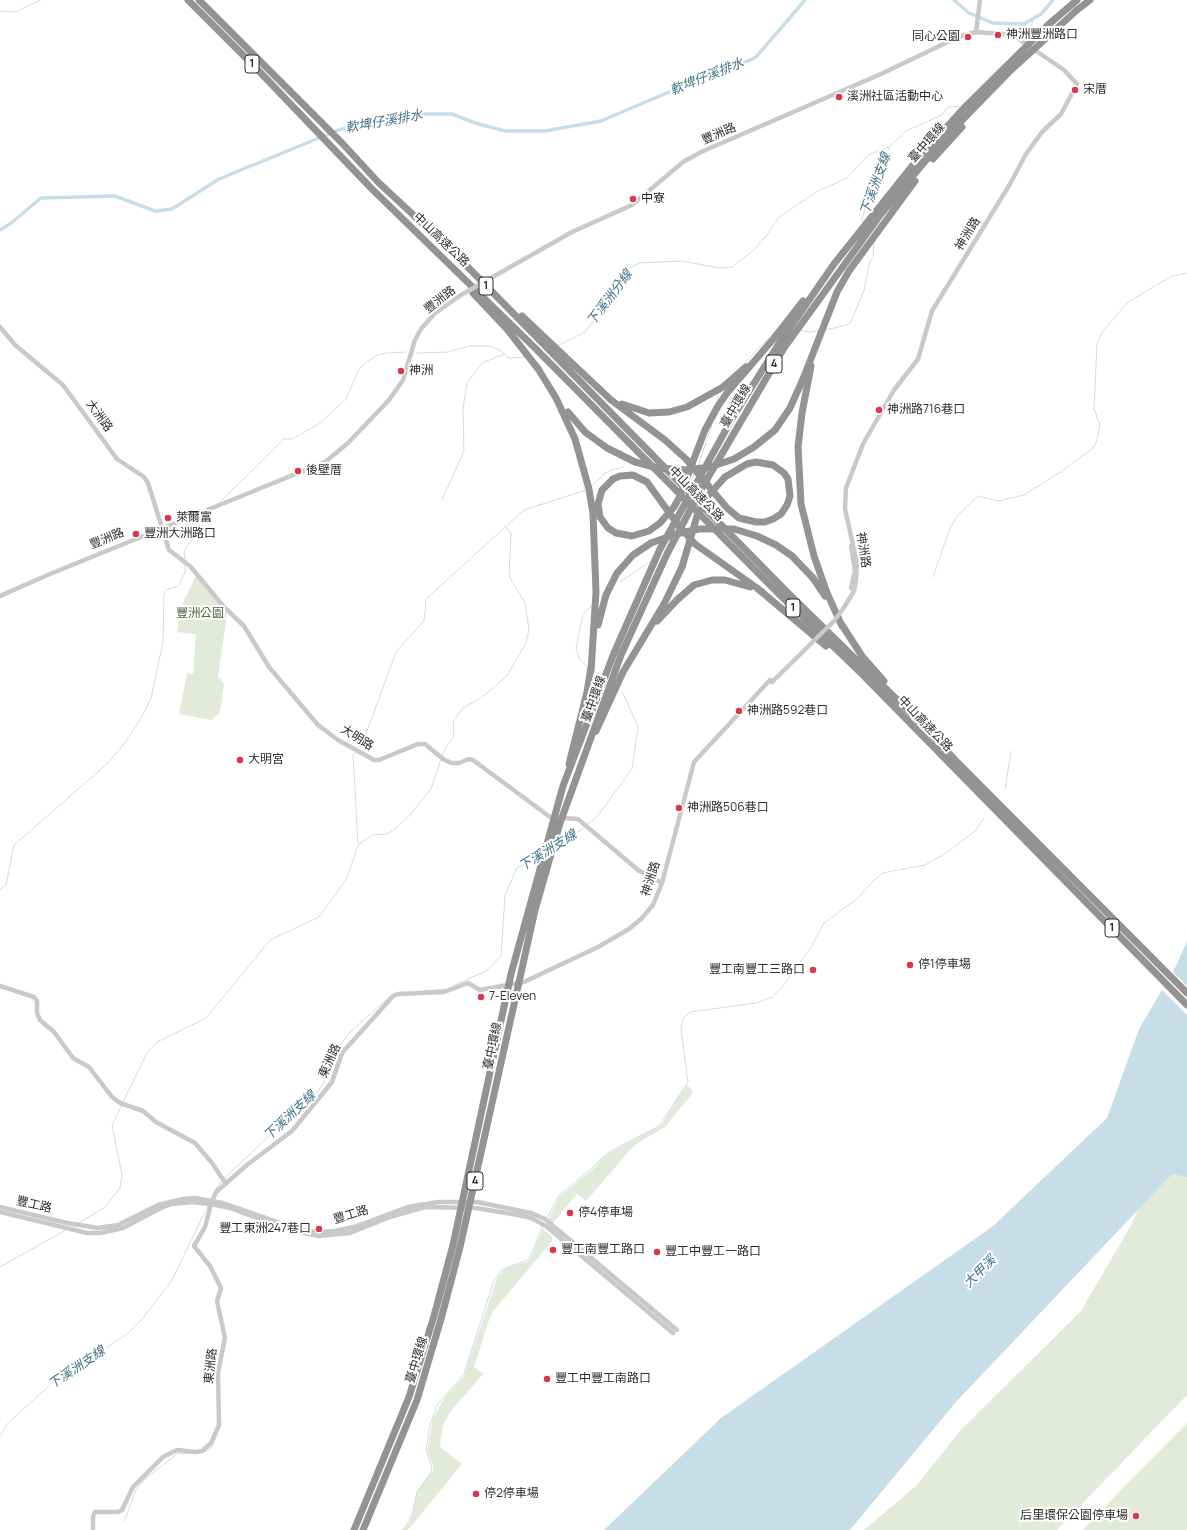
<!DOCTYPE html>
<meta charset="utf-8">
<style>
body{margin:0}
canvas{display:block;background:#fff}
</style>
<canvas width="1187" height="1530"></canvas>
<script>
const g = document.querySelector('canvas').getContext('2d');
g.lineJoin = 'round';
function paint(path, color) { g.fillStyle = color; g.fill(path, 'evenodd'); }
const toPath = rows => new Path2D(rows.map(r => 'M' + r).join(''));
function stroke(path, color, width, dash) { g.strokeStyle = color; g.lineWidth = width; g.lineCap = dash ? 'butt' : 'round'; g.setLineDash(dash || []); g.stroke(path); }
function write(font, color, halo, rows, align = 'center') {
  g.font = font + ' Manrope,"Noto Sans TC",sans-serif'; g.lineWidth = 4; g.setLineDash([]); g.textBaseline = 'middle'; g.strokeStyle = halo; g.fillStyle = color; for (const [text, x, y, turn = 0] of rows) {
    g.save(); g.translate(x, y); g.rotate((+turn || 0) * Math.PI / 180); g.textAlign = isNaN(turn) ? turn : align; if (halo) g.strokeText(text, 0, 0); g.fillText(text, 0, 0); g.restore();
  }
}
paint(toPath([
 [196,575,227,614,218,677,224,684,220,712,212,720,179,714,187,673,193,674,196,634,177,632,181,607],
 [686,1085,692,1089,692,1094,665,1127,639,1142,631,1149,586,1201,577,1194,553,1223,548,1220,560,1196,591,1171,606,1155,661,1125],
 [1187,1118,1187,1395,1057,1530,864,1530,917,1485,960,1431,1081,1311,1130,1227,1169,1143],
 [543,1229,552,1237,552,1241,494,1310,489,1320,474,1367,483,1374,450,1412,443,1425,440,1447,462,1464,408,1530,402,1530,413,1515,417,1491,433,1470,433,1464,427,1451,433,1418,445,1397,464,1376,497,1278,506,1268,529,1261],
 [1187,1423,1187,1530,1083,1530,1122,1489]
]), '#e3eada');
paint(toPath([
 [1187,941,1187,1177,1172,1174,955,1403,850,1530,604,1530,721,1418,993,1226,1107,1118,1139,1029,1177,964]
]), '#c7dee9');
paint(toPath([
 [1171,970,1187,986,1187,1015,1160,988]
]), '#fff');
stroke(toPath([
 [0,11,15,12,41,0],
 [1025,41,1034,18],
 [863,221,862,219,871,190,883,167,889,147,906,131,942,115,947,108,954,106,960,107],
 [801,330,809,332,818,331],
 [825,330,847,325,851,322,864,290,870,261,873,258,874,242],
 [557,346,585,332,614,295,627,270,639,263,682,261,719,268,732,267,754,250,767,235,778,218,816,192,847,178,868,155,889,147],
 [417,353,447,352,470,346,489,346,500,350,509,358,524,357],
 [740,368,779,327],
 [717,400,718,393],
 [698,466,712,425],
 [592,486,604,474,611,470,623,467],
 [688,487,694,474],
 [442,500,464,451,463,408,467,383,482,363,504,354],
 [220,502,284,439,292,439,319,424,346,399,359,369,368,361,377,355,386,353,405,352],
 [185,559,184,551,212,510],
 [933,577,950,528,958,515,978,496,998,501,1024,495,1059,473,1091,450,1096,443,1100,425,1094,409,1097,344,1102,332,1128,302,1172,276,1187,273],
 [620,582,651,561],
 [587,666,580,660,576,648,583,614,592,606],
 [595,671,602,677],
 [357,749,363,742,396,652,424,621,426,599,524,510,586,490],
 [356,752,353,755,358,843],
 [442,756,447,745,454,737,453,721,463,708,481,698,507,676,526,643,529,629,525,603,509,576,511,533,505,526],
 [1005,790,1011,751],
 [588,824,596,818,632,769,638,727,623,693],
 [557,846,584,828],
 [0,890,6,885,14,845,108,763,128,739,145,711,151,698,163,642,164,595,166,590,178,586,185,573,185,565],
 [453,986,486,971,501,956,505,895,517,868,540,855],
 [423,991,446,989],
 [123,1102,147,1053,157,1042,206,1018,270,940,319,917,347,878,358,845,372,835,387,834,396,828,410,815,431,789,441,759],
 [225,1178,296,1110,317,1093,327,1077,334,1054,349,1033,394,993],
 [215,1190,221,1182],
 [547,1218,560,1194,589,1171,603,1157,609,1152,659,1126,665,1117,688,1082,681,1029,683,1019,690,1012,756,1003,772,997,783,986,811,947,824,923,858,898,873,881,883,873,925,865,946,853,975,831,984,818],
 [79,1223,105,1207,120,1188,122,1175,112,1125,122,1105],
 [0,1267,66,1230],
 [0,1436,7,1424,52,1383,127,1334,143,1318,172,1280,208,1206],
 [204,1452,211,1448,222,1423],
 [409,1519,412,1515,417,1492,430,1474,432,1467,426,1450,430,1425,437,1405,464,1374,494,1280,502,1270,529,1259,543,1226],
 [124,1522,136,1490,144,1480,178,1453,189,1454]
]), '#c7dee9', 1);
stroke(toPath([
 [954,0,969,13,993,23,1024,24,1041,14,1053,0],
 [0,230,10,224,41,198,115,196,155,211,172,209,219,179,341,129,418,114,452,114,475,123,505,131,545,131,601,121,716,72,738,66,756,57,805,0]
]), '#c7dee9', 3.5);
stroke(toPath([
 [976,32,980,0],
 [572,232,632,205,683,162,701,152,881,74,958,37,976,32,1013,35,1064,70,1077,84,1061,114,1042,132,1026,154,1010,184,932,311,918,359,894,390,863,444,846,488,845,509],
 [0,327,15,345,63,385,117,459,144,477,148,483,169,550,190,566,224,607,244,626,269,667,318,725,338,740,374,760,379,760,418,744,425,744,443,759,451,763,459,763,469,759,473,760,550,817,578,819,638,870,662,883],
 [0,596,50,574,325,462,348,443,389,400,403,380,415,340,421,329,434,314,461,295],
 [0,986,34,997,37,1001,37,1013,40,1020,54,1032,73,1058,89,1067,112,1097,120,1103,143,1111,156,1122,195,1143,212,1163,226,1184],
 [0,1207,67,1223,98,1228,118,1225,158,1205,183,1199,195,1198,223,1203,289,1226,306,1231,321,1232,335,1231,354,1227,408,1207,438,1202,477,1202,531,1213,545,1219,677,1330],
 [0,1212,87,1233,100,1233,123,1228,161,1208,172,1204,191,1202,211,1204,230,1208,289,1230,319,1236,350,1233,390,1217,425,1207,476,1208,518,1215,531,1218,546,1226,673,1333],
 [93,1530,93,1517,95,1512,118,1512,122,1510,133,1487,163,1457,177,1450,196,1452,202,1451,211,1443,219,1425,218,1372,225,1338,217,1301,221,1288,210,1266,194,1246,205,1227,211,1204,216,1192,247,1165,292,1131,332,1082,342,1053,393,996,398,994,444,992,468,983,480,990,524,982,598,947,629,929,641,919,653,905,662,883,694,762,770,680]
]), '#c9c9c9', 4.5);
stroke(toPath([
 [188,0,256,68,372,189,534,347,781,596,864,676,1187,1005],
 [199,0,342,143,378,182,453,252,788,593,923,725,958,763,1187,993],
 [1077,10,1090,0],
 [1048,25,1077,0],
 [473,293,507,329,539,370],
 [522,316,611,400,665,440,686,459,727,508,739,518,756,522,765,522,773,519,781,514,787,505,790,496,788,479,784,473,773,465,756,462,747,464,725,477],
 [811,366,802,413,798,447,801,504,814,556,827,593,842,626],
 [537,367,556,398,575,439,589,489,593,514,596,592,591,671],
 [622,404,649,413,669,412,687,407,723,387,746,367],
 [613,479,620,476,633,475,647,482,678,525,695,544,757,588,826,646],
 [813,578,825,596],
 [657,621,678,599,694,585,712,580,725,580,750,587],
 [840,622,862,656,884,681],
 [598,625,606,595,617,573,633,555,651,543],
 [596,731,623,672,664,604,682,567],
 [569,764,587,692,591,667]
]), '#939393', 7);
stroke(toPath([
 [461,295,572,232],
 [851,546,855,571,851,588],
 [772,682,834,621,843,609,854,591,856,581,857,563,845,509]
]), '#c9c9c9', 4.5);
stroke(toPath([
 [933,159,962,127],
 [568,412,585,432,607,448,635,462,658,468,688,470,710,467,734,459,754,447,775,430,790,408,803,379,837,292,849,271,915,181],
 [613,479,602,490,598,504,600,517,608,528,616,533,632,536,649,531,660,523,674,507,679,498,705,430,718,406,727,393,775,337,803,301],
 [651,543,676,534,699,529,734,529,757,536,776,545,792,556,813,578],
 [682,567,697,516,706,498,725,477],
 [354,1530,409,1397,434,1316,453,1245,511,974,563,786,614,653,660,549,733,417,778,345,834,264,921,155,964,108,1048,25],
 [363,1530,417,1400,441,1319,460,1247,535,910,560,823,621,655,667,554,699,493,784,348,881,214,942,141,969,113,1009,72,1077,10]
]), '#939393', 7);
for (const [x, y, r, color] of [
 [998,35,4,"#dc364c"],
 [968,37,4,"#dc364c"],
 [1075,90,4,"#dc364c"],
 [839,97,4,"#dc364c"],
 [633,199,4,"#dc364c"],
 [401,371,4,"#dc364c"],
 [879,410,4,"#dc364c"],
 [298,471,4,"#dc364c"],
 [168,518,4,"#dc364c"],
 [136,534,4,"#dc364c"],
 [739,711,4,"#dc364c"],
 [240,760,4,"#dc364c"],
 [679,808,4,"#dc364c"],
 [910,965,4,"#dc364c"],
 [813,970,4,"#dc364c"],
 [481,997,4,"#dc364c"],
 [570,1213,4,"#dc364c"],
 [319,1229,4,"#dc364c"],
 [553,1250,4,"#dc364c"],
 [657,1252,4,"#dc364c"],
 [547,1379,4,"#dc364c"],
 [476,1494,4,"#dc364c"],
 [1136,1516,4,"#dc364c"]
]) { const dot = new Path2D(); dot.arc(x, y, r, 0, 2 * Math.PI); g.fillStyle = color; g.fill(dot); stroke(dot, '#fff', 1.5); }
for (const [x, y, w] of [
 [252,64,14],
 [486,286,14],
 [774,364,16],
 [793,608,14],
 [1112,928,14],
 [475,1181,16]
]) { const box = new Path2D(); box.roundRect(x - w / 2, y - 9, w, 18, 3); g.fillStyle = '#fff'; g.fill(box); stroke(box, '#2c2c2c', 1); }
write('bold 11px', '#2c2c2c', null, [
 ["1",252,64],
 ["1",486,286],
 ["4",774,364],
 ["1",793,608],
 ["1",1112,928],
 ["4",475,1181]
]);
write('12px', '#2c2c2c', '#fff', [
 ["神洲豐洲路口",1006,35],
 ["同心公園",960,37,"right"],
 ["宋厝",1083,90],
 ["溪洲社區活動中心",847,97],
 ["中寮",641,199],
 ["神洲",409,371],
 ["神洲路716巷口",887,410],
 ["後壁厝",306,471],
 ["萊爾富",176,518],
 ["豐洲大洲路口",144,534],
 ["神洲路592巷口",747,711],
 ["大明宮",248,760],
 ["神洲路506巷口",687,808],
 ["停1停車場",918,965],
 ["豐工南豐工三路口",805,970,"right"],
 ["7-Eleven",489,997],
 ["停4停車場",578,1213],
 ["豐工東洲247巷口",311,1229,"right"],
 ["豐工南豐工路口",561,1250],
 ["豐工中豐工一路口",665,1252],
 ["豐工中豐工南路口",555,1379],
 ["停2停車場",484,1494],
 ["后里環保公園停車場",1128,1516,"right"]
], 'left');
write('12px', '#2c2c2c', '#fff', [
 ["豐洲路",719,134,-23],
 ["臺中環線",927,143,-49],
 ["神洲路",968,234,-59],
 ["中山高速公路",441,240,44],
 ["豐洲路",440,300,-38],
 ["臺中環線",736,406,-60],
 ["大洲路",99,416,54],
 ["中山高速公路",696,494,45],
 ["豐洲路",107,539,-22],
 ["神洲路",863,550,81],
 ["臺中環線",594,699,-70],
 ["中山高速公路",925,724,46],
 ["大明路",357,738,32],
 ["神洲路",651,879,-72],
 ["臺中環線",493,1046,-78],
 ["東洲路",330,1061,-65],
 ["豐工路",34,1205,13],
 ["豐工路",351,1215,-17],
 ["臺中環線",417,1360,-73],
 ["東洲路",211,1366,-84]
]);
write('12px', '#52653c', '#fff', [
 ["豐洲公園",200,614]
]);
write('italic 13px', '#3f718a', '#fff', [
 ["軟埤仔溪排水",707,77,-22],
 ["軟埤仔溪排水",384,122,-10],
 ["下溪洲支線",876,184,-70],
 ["下溪洲分線",610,298,-53],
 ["下溪洲支線",548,851,-32],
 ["下溪洲支線",290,1116,-43],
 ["大甲溪",980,1272,-45],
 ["下溪洲支線",77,1368,-34]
]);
</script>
